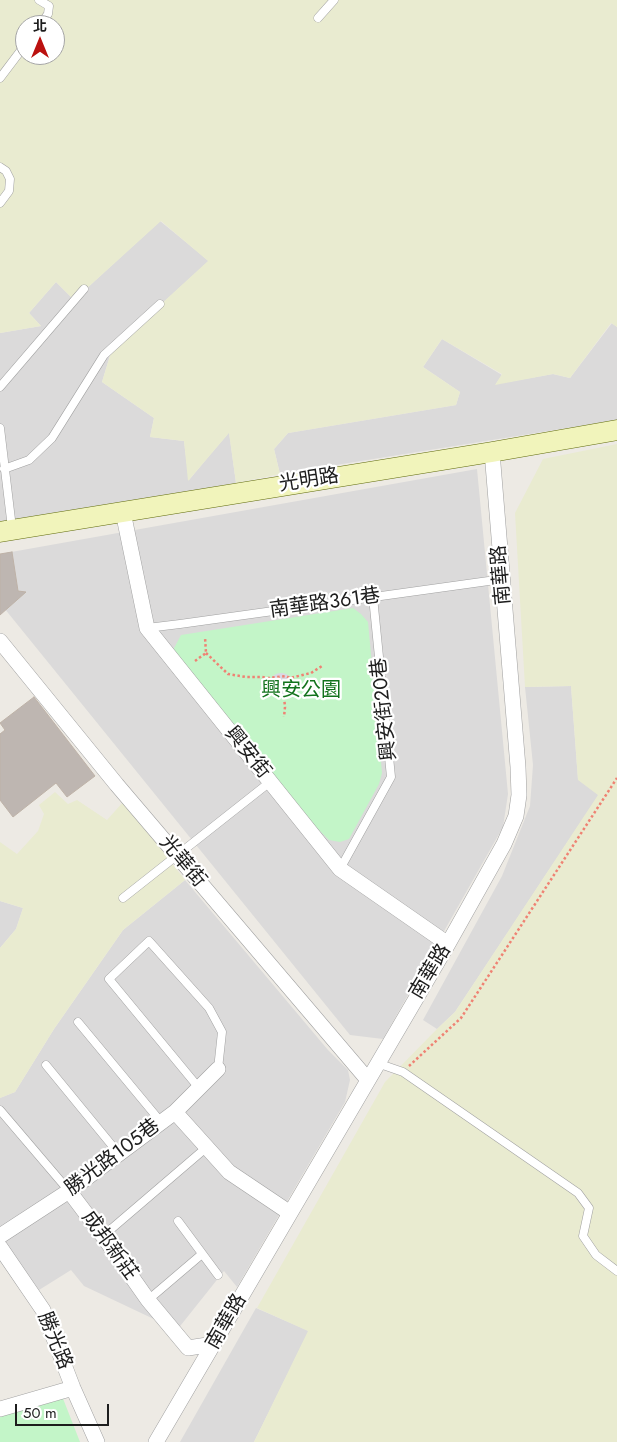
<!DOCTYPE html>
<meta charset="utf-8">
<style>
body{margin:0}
#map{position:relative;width:617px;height:1442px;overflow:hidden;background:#edeae4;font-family:Jost,"Noto Sans TC",sans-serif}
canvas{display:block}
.north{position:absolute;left:15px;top:15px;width:50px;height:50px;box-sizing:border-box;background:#fff;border:1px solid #a5a5a5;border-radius:50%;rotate:0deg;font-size:14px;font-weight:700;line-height:20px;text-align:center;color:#1d1d1d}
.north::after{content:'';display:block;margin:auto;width:18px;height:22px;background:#bb110f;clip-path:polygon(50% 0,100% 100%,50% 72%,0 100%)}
.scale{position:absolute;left:15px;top:1404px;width:94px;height:22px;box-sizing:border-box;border:2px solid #1d1d1d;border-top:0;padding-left:6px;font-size:15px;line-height:18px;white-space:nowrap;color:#1d1d1d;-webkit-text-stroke:4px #fff;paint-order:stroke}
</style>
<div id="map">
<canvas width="617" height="1442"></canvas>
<div class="north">北</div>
<div class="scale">50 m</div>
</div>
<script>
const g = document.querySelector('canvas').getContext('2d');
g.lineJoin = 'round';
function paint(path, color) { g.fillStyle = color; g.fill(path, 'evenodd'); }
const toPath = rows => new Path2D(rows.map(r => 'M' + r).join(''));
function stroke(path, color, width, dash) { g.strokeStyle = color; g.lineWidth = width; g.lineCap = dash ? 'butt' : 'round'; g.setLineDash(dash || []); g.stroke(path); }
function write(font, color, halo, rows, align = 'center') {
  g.font = font + ' Jost,"Noto Sans TC",sans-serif'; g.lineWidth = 4.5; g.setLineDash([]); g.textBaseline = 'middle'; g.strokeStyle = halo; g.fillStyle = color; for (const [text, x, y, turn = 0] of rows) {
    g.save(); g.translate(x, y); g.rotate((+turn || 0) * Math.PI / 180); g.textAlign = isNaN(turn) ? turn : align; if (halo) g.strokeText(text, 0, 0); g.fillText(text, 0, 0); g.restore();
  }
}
paint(toPath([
 [160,221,209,261,112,349,102,382,154,418,150,437,184,441,189,480,229,432,236,483,0,525,0,333,41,326,29,313,56,282,74,300],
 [612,323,617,327,617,420,280,474,274,449,288,433,456,405,460,392,423,367,442,339,502,375,496,384,553,374,570,378],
 [477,469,508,794,503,827,383,1039,350,1035,0,603,0,554],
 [571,686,578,779,599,795,455,1012,437,1029,423,1020,502,876,530,806,533,765,525,687],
 [185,880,328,1050,348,1070,350,1080,345,1102,237,1287,224,1271,177,1330,84,1286,71,1270,39,1290,0,1235,0,1098,15,1092,54,1029,123,930],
 [0,901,23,908,16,929,0,948],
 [256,1308,309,1331,254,1442,180,1442]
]), '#dbdada');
paint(toPath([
 [0,0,617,0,617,327,611,323,570,378,553,374,495,385,502,374,442,339,423,367,460,392,456,405,288,433,274,449,280,474,236,483,229,433,188,481,184,441,150,437,154,418,102,382,112,349,208,261,161,221,74,300,56,282,29,313,41,326,0,333],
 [25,25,55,25,55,55,25,55],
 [617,444,617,1442,254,1442,308,1331,257,1308,385,1082,437,1029,455,1012,598,795,578,780,571,686,525,687,515,513,543,459],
 [55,792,68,804,77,800,107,820,124,801,185,880,123,930,54,1029,15,1092,0,1098,0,948,16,929,23,908,0,901,0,842,17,854,38,831,44,814,39,805]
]), '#e9ebd0');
paint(toPath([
 [353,608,361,614,368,622,382,773,379,784,349,839,340,842,329,840,315,826,173,650,181,635],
 [62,1396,80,1442,0,1442,0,1412]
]), '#c3f5c8');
paint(toPath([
 '269 685a12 12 0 1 1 24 0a12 12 0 1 1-24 0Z'
]), '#d8d8e3');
const building = toPath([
 [12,552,18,591,26,592,0,615,0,554,12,552],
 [34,697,95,776,67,797,56,783,13,817,0,800,0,734,5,730,0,723,34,697]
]);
paint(building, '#beb6b1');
stroke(building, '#beb2a7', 1);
const lane = toPath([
 [39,0,49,6,48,14,40,25],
 [318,18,334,0],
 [0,78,25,45],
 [0,167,6,171,10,179,9,191,0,203],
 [0,387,84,289],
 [0,428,12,528],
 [4,469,29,460,52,438,104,355,160,304],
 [147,628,180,624,503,579],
 [340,869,391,777,373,597],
 [123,898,270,782],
 [78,1022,161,1122],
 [377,1063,403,1072,578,1193,589,1208,583,1236,596,1255,617,1271],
 [46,1065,119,1154],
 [199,1088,109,979,149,941,209,1008,222,1032,218,1069],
 [0,1110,69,1191],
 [178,1221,218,1275],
 [103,1236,207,1147],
 [148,1300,202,1254]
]);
const street = toPath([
 [123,512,147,628,340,869,448,944],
 [0,641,117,785,368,1080],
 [175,1112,229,1172,290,1213],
 [69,1191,103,1236,148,1300,188,1348,214,1344],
 [0,1236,69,1191,175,1112,218,1069],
 [0,1247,43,1310,73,1388,97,1442],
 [0,1409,73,1388],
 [156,1442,448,944,504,844,516,816,519,795,518,767,492,452]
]);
const secondary = toPath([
 [0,532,492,452,617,430]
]);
stroke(lane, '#a1a1a1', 9);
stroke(street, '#a1a1a1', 16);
stroke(secondary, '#606b0d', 21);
stroke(toPath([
 [206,653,228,674,246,677,262,677,268,678,286,676,290,678,311,673,322,666],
 [195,661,206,653,205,637],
 [284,697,285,707,284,717],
 [409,1066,461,1018,617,778]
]), '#ef8273', 2.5, [2.5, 2.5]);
stroke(lane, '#fff', 8);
stroke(street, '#fff', 15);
stroke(secondary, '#f1f4bb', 20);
write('20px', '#1d1d1d', '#fff', [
 ["光明路",309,481,-9],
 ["南華路",502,575,-95],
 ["南華路361巷",325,604,-8],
 ["興安街20巷",385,709,-96],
 ["興安街",247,753,51],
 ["光華街",182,862,50],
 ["南華路",431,972,-59],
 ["勝光路105巷",113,1158,-37],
 ["成邦新莊",109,1246,54],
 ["南華路",227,1322,-60],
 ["勝光路",54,1341,68]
]);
write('20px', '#13731d', '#fff', [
 ["興安公園",301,691]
]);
</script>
